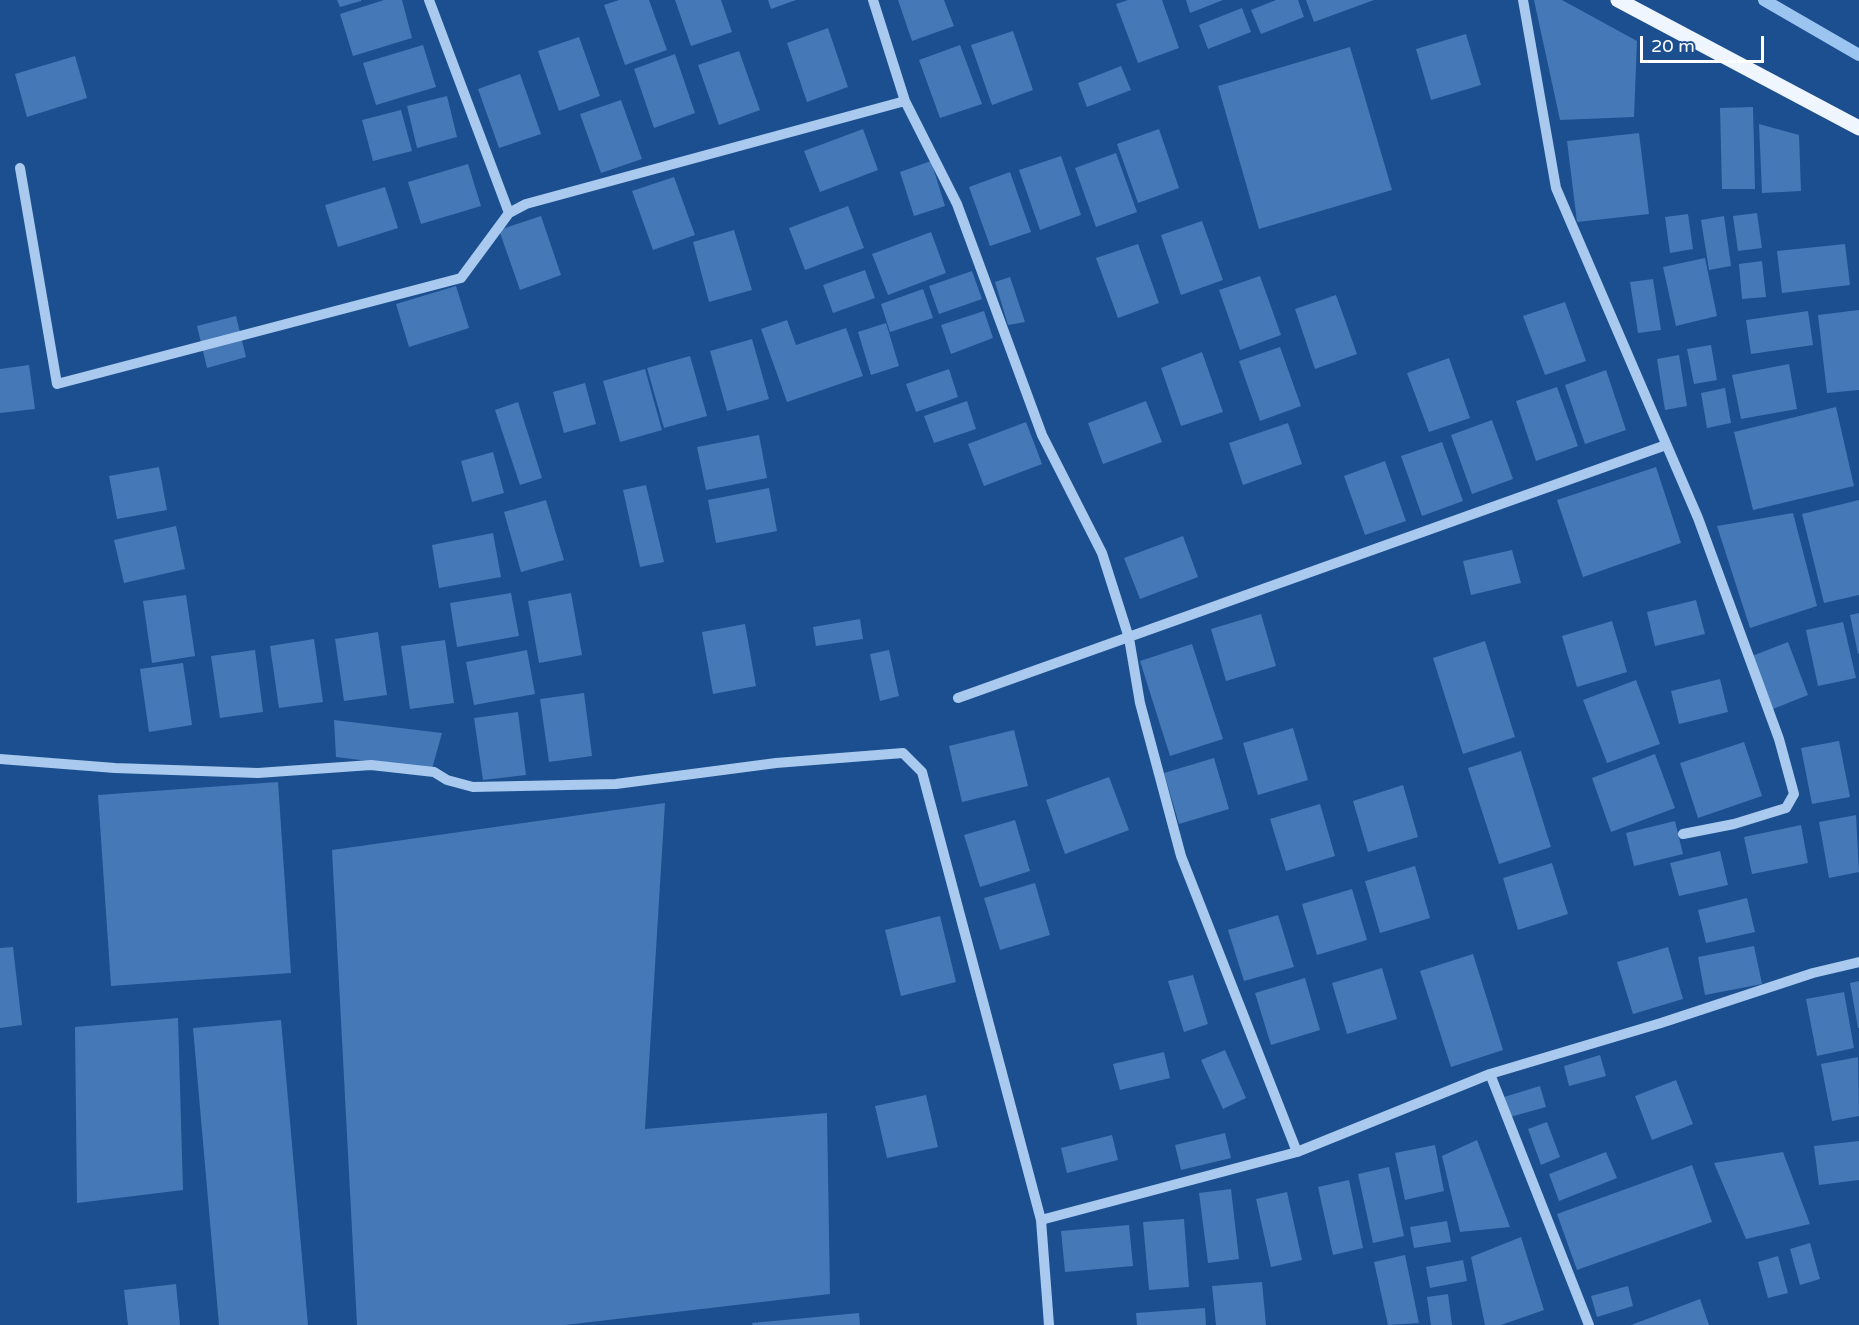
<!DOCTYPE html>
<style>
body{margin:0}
#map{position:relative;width:1859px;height:1325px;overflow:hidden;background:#1b4f8f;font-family:"Varela Round",sans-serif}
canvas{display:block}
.scale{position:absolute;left:1640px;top:36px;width:124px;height:27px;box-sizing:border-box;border:3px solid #fff;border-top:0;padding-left:8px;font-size:18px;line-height:21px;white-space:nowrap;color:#fff;-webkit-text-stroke:4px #1b4f8f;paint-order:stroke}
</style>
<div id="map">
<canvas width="1859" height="1325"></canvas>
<div class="scale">20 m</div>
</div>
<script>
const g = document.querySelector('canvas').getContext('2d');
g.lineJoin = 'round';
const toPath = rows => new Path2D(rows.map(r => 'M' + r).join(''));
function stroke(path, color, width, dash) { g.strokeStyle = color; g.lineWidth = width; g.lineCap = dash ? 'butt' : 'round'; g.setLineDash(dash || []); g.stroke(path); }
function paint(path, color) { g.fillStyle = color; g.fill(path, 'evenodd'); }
stroke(toPath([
 [1764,0,1859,55]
]), '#9cc4f0', 12);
paint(toPath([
 [337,0,361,0,361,1,340,7],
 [384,0,402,0,412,38,353,56,340,14],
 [619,0,649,0,667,50,625,65,604,5],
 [675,0,721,0,732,32,691,46],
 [768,0,796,0,771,9],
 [898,0,944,0,954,26,912,41],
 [1128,0,1162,0,1179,48,1138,63,1116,4],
 [1186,0,1223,0,1190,13],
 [1276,0,1298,0,1304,17,1261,34,1251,10],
 [1306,0,1374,0,1314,22],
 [1534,0,1562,0,1637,41,1634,117,1560,120],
 [1242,8,1251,32,1208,49,1199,25],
 [828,28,848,87,807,102,787,43],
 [1013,31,1033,90,992,105,971,45],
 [1466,34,1481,85,1431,100,1416,49],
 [579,37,600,96,559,111,538,51],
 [423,45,436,87,376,105,363,63],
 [960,45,982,104,940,118,919,60],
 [1350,47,1392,190,1259,229,1218,86],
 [739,51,760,110,719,125,698,65],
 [675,54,695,113,654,128,634,69],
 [75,56,87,98,27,117,15,74],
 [1121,66,1131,90,1087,107,1078,83],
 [520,74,541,134,499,148,478,89],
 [447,96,457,137,417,148,407,106],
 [621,100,642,159,601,173,580,114],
 [1753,107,1755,189,1722,189,1720,108],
 [401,110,412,151,373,161,362,120],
 [1759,124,1799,135,1801,191,1762,193],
 [863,129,878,170,820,192,804,151],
 [1159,129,1179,188,1138,203,1117,144],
 [1639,133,1649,214,1577,222,1567,141],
 [1116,153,1137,212,1096,227,1075,168],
 [1061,156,1081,215,1040,230,1019,170],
 [931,161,945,206,914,216,900,172],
 [468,164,481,206,421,224,408,182],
 [1010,172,1031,232,990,246,969,187],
 [674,177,695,235,653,250,632,191],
 [385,187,398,228,338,247,325,205],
 [848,206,864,248,805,270,789,228],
 [1757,213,1762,248,1738,251,1733,216],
 [1688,214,1693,249,1670,253,1665,217],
 [541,216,561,275,520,290,499,230],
 [1724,216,1731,266,1709,270,1701,220],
 [1202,221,1223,280,1181,295,1161,235],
 [734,230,752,290,709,302,693,242],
 [931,232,946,273,888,295,872,254],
 [1138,244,1159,303,1118,318,1096,258],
 [1845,244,1850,285,1782,293,1777,251],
 [1705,258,1717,316,1676,326,1663,267],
 [1762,261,1766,297,1742,299,1739,264],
 [865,270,875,298,833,313,823,285],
 [972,271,982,299,939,314,929,286],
 [1260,276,1281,335,1240,350,1219,290],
 [1010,277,1025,322,1008,325,995,282],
 [1653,279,1661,330,1638,333,1630,282],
 [456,286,469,328,409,347,396,304],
 [923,289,933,318,890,332,881,304],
 [1336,295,1357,354,1315,369,1295,309],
 [1565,302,1586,361,1545,375,1523,316],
 [1859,310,1859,390,1827,393,1818,315],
 [984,311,993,338,951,354,941,325],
 [1808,311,1813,345,1751,354,1746,320],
 [236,316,246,357,207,368,197,326],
 [787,320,796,345,846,328,863,376,787,402,761,329],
 [886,323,899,366,871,375,858,332],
 [752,339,769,399,727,411,710,351],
 [1711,345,1717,380,1694,384,1687,349],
 [1280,347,1301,406,1260,421,1239,361],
 [1202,352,1223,412,1181,426,1161,368],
 [1679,355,1687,406,1665,410,1657,359],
 [690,356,707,416,664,428,647,368],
 [1449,358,1470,418,1429,432,1407,373],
 [1789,364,1797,409,1741,419,1732,375],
 [29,365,35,409,0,413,0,369],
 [645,369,662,430,620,442,603,381],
 [949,369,958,397,916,412,906,384],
 [1606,370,1626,430,1585,444,1565,385],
 [585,383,596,424,564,433,553,392],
 [1557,387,1578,446,1536,461,1516,401],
 [1725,388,1731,423,1707,428,1701,393],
 [967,401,976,429,934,443,924,416],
 [1146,401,1162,442,1103,464,1088,423],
 [518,402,542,478,520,485,495,410],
 [1836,407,1854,486,1753,510,1734,432],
 [1492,420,1513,479,1472,494,1451,435],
 [1026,422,1042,464,984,486,968,444],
 [1288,423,1302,464,1243,485,1229,443],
 [759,435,767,478,706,490,697,447],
 [1442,442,1463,501,1422,516,1401,456],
 [493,452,504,493,472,502,461,461],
 [1385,461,1406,521,1365,535,1344,476],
 [159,467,167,510,117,519,109,476],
 [1656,467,1681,543,1583,577,1557,500],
 [646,485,664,562,640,567,623,490],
 [769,488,777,531,716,543,708,500],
 [546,500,564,560,521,572,504,512],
 [1859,500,1859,595,1824,603,1802,514],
 [1793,513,1817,606,1750,628,1717,526],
 [176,526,185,569,124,583,114,540],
 [493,533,501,577,439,588,432,545],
 [1183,536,1198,577,1140,599,1124,558],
 [1512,550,1521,583,1471,595,1463,561],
 [511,593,519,636,457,647,450,603],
 [571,593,582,655,539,663,528,601],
 [186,595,195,656,152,663,143,601],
 [1696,600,1705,634,1655,646,1647,612],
 [1859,613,1859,653,1858,654,1850,615],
 [1261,614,1276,666,1226,681,1211,629],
 [860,619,863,639,816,646,813,627],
 [1612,621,1627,672,1577,687,1562,636],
 [1843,622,1856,678,1818,686,1806,630],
 [745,624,756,686,713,694,702,632],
 [378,632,387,695,344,701,335,639],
 [314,639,323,702,279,708,270,646],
 [445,640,454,703,410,709,401,646],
 [1485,641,1515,737,1463,754,1433,658],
 [1788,642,1808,695,1773,709,1752,656],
 [1192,644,1223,739,1170,756,1140,661],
 [255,650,263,712,220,718,211,656],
 [527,650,535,694,474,705,466,662],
 [889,650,899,696,880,701,870,654],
 [183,663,192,725,149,732,140,669],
 [1720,679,1728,712,1679,724,1671,691],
 [1636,680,1660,744,1607,763,1583,700],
 [584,693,592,756,549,762,540,699],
 [518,712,526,775,483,780,474,718],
 [334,720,442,733,432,769,336,757],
 [1293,728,1308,780,1258,795,1243,743],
 [1014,730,1028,786,962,802,949,746],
 [1839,741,1850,797,1812,804,1801,748],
 [1744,742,1762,796,1698,818,1680,763],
 [1521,751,1551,847,1499,864,1468,768],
 [1655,754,1675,808,1611,832,1592,778],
 [1214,758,1229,809,1179,824,1164,773],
 [1109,777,1129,830,1065,854,1046,800],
 [278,782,291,973,111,986,98,795],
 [1403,785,1418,837,1368,852,1353,801],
 [665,803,645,1129,827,1113,830,1294,565,1325,357,1325,332,850],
 [1320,804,1335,856,1286,871,1270,819],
 [1856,815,1859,872,1829,878,1819,822],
 [1015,820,1030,871,980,887,964,835],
 [1675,821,1683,854,1634,866,1626,833],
 [1801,825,1808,863,1752,874,1744,837],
 [1720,851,1728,885,1679,896,1670,863],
 [1552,863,1568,914,1518,930,1503,878],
 [1415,866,1430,918,1380,933,1365,881],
 [1035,883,1050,935,1000,950,984,898],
 [1352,889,1367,940,1317,955,1302,904],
 [1747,898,1755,932,1706,943,1698,910],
 [1278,915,1294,967,1244,981,1228,930],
 [940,916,956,982,901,996,885,930],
 [1754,946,1762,984,1705,995,1698,957],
 [13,947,22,1025,0,1028,0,948],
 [1668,947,1683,999,1633,1014,1617,962],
 [1473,954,1503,1050,1451,1067,1420,971],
 [1382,968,1397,1019,1347,1034,1332,983],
 [1193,975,1208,1024,1184,1032,1168,981],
 [1305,978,1320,1030,1271,1045,1255,993],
 [1859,981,1859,1028,1858,1028,1850,983],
 [1844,992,1854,1048,1817,1056,1806,999],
 [178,1018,183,1190,77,1203,75,1027],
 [281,1020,308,1325,219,1325,193,1028],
 [1225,1050,1246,1098,1223,1109,1201,1060],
 [1164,1052,1170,1078,1120,1090,1113,1064],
 [1600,1055,1606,1076,1569,1086,1564,1066],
 [1858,1057,1859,1116,1832,1121,1821,1064],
 [1676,1080,1693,1124,1652,1140,1635,1096],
 [1540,1086,1546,1107,1510,1117,1504,1097],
 [926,1095,938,1147,887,1158,875,1106],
 [1547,1122,1560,1157,1541,1165,1528,1129],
 [1225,1133,1231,1158,1181,1170,1175,1145],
 [1112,1135,1118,1160,1067,1173,1061,1148],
 [1477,1140,1510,1227,1460,1232,1442,1156],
 [1859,1141,1859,1180,1819,1185,1814,1146],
 [1435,1145,1444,1191,1405,1200,1395,1153],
 [1606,1152,1617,1178,1559,1201,1549,1174],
 [1783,1152,1810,1224,1746,1239,1714,1163],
 [1692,1165,1712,1222,1577,1270,1557,1214],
 [1389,1167,1404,1236,1373,1243,1358,1174],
 [1349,1180,1363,1248,1333,1255,1318,1187],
 [1231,1189,1239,1259,1208,1263,1199,1193],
 [1287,1192,1302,1260,1271,1267,1256,1199],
 [1184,1219,1189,1287,1149,1290,1143,1222],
 [1447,1221,1451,1242,1414,1248,1410,1227],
 [1129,1225,1133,1266,1065,1272,1061,1231],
 [1521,1237,1544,1310,1501,1325,1485,1325,1471,1257],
 [1810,1243,1820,1279,1800,1285,1790,1249],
 [1405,1255,1419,1323,1388,1325,1374,1262],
 [1778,1256,1788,1293,1768,1298,1758,1262],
 [1463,1260,1467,1281,1430,1288,1426,1267],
 [1262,1282,1266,1325,1216,1325,1212,1286],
 [176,1284,180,1325,128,1325,124,1290],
 [1628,1286,1633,1306,1597,1317,1591,1296],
 [1448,1294,1452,1325,1431,1325,1427,1297],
 [1700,1299,1709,1325,1631,1325],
 [1205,1308,1206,1325,1137,1325,1136,1313],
 [859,1313,860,1325,753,1325,752,1323]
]), '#4478b7');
stroke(toPath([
 [429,0,509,213],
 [873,0,905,101,957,204,1042,435,1102,553,1129,638,1140,703,1181,856,1297,1152],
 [1523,0,1556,188,1698,518,1779,739,1794,794,1786,808,1734,824,1683,834],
 [20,168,57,384,461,278,509,213,526,204,905,101],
 [958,698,1666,445],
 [0,759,115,768,258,773,371,765,434,772,447,780,473,787,616,784,776,763,903,753,922,772,1041,1220,1049,1325],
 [1490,1074,1589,1325],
 [1041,1220,1297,1152,1490,1074,1661,1023,1813,973,1859,962]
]), '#a9c9ee', 10);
stroke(toPath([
 [1618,0,1859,128]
]), '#f0f6ff', 15);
</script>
